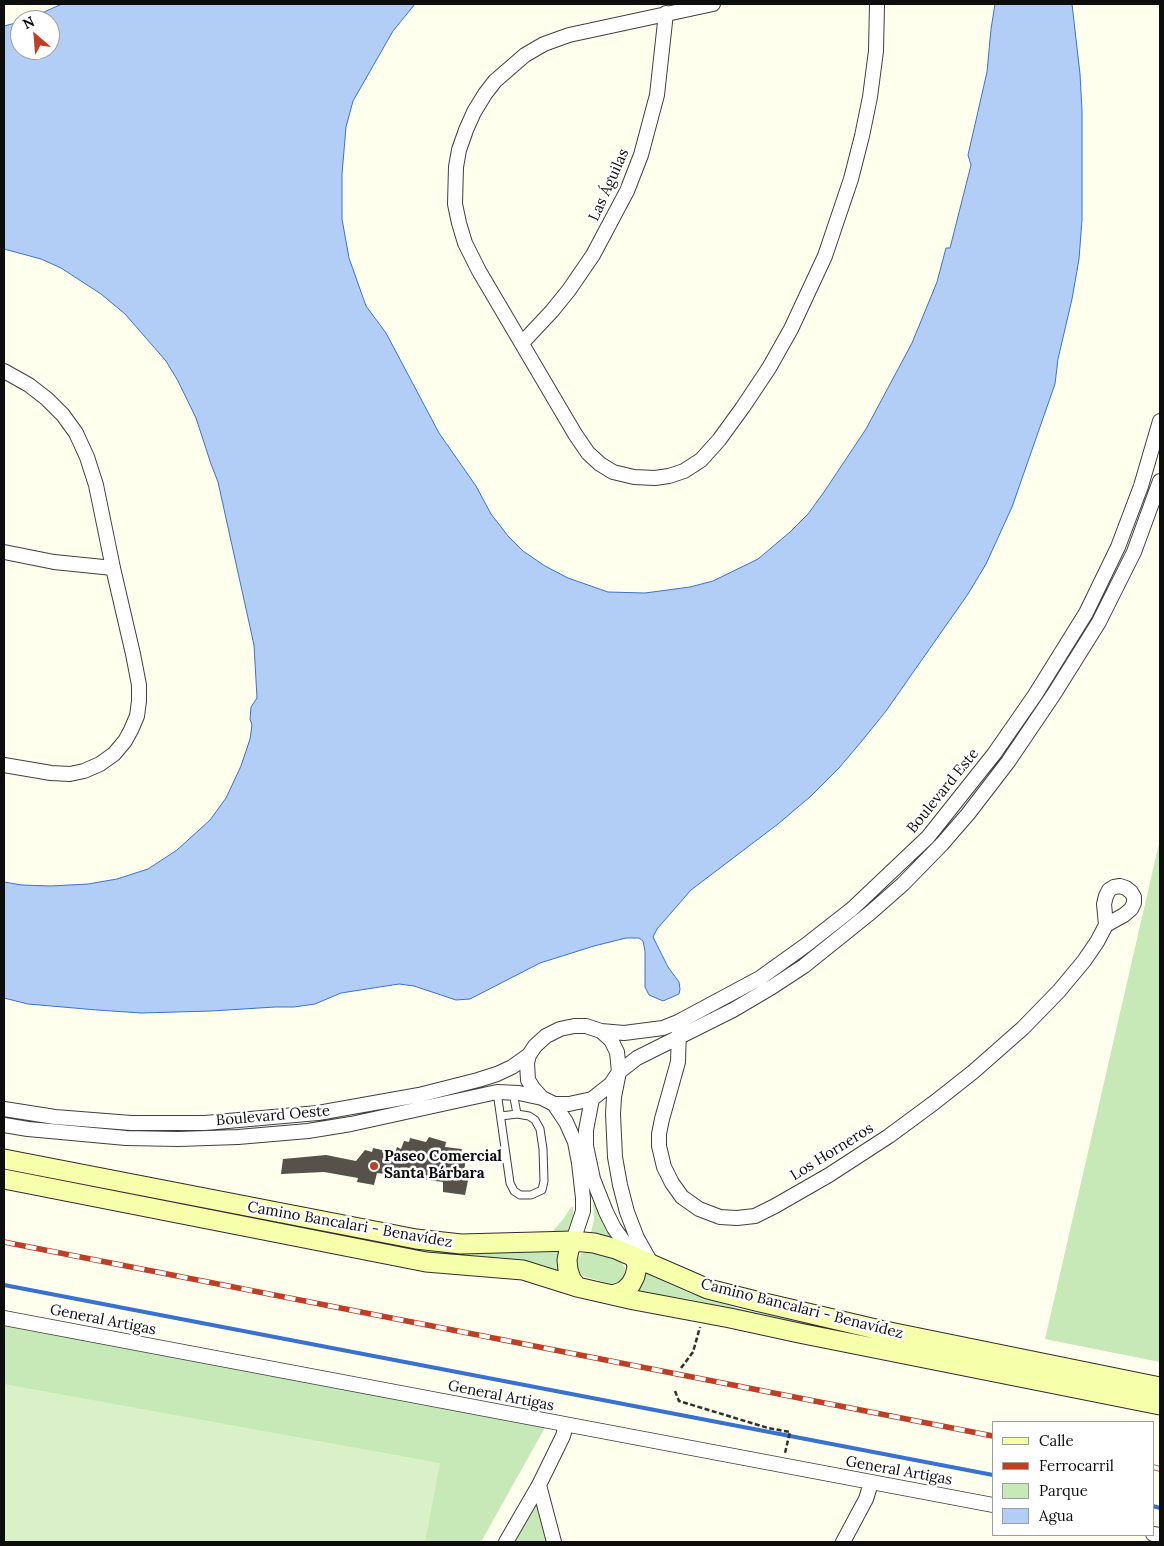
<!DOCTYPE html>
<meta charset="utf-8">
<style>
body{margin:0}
#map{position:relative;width:1164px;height:1546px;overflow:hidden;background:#ffe;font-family:Lora,serif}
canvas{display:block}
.frame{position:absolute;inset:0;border:5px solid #0d0d0d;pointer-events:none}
.legend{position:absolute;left:992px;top:1421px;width:162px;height:115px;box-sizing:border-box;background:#fff;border:1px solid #9e9e9e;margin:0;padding:6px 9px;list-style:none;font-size:15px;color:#0d0d0d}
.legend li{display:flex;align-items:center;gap:10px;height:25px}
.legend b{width:25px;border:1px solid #9e9e9e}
.north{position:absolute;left:10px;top:10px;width:50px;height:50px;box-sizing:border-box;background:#fff;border:1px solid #9e9e9e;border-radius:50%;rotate:333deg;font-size:14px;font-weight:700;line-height:20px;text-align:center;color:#0d0d0d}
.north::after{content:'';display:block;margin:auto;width:18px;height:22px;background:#be3f25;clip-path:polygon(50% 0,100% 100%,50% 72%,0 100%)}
</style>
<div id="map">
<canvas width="1164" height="1546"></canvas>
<div class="frame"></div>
<ul class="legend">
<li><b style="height:6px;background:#f6ffa9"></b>Calle</li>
<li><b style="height:6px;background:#be3f25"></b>Ferrocarril</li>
<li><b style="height:14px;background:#c6e9b7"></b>Parque</li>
<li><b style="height:14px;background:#b3cef6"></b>Agua</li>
</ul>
<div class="north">N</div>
</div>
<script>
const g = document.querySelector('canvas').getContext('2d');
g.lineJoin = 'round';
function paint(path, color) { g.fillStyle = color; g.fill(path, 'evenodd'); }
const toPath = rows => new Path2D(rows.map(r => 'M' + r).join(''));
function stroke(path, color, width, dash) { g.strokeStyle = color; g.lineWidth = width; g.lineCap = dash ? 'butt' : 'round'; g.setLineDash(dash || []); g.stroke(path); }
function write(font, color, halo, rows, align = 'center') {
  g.font = font + ' Lora,serif'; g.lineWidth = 5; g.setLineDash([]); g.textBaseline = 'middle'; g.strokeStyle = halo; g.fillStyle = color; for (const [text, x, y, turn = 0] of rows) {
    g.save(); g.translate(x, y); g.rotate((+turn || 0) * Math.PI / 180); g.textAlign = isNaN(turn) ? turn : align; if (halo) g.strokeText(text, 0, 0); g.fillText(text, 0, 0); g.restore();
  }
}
paint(toPath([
 [1160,839,1160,1362,1045,1339],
 [4,1168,271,1221,416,1246,561,1249,559,1269,559,1272,458,1259,4,1173],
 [593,1202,595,1203,610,1237,591,1232,594,1220],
 [571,1207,573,1207,573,1218,570,1228,568,1231,553,1231,564,1218],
 [590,1251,620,1261,625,1268,625,1272,622,1279,615,1284,610,1284,583,1276,580,1273,577,1269,577,1260,582,1253],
 [645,1273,689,1293,737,1308,898,1343,897,1347,688,1299,641,1292,638,1289],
 [4,1321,552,1415,481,1542,4,1542],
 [539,1485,554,1542,506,1542]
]), '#c6e9b7');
paint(toPath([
 [4,1384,440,1463,425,1542,15,1542,4,1540]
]), '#daf0c9');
const water = toPath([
 [62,4,415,4,393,31,353,101,346,127,342,174,342,219,349,258,366,306,386,333,439,433,476,486,491,514,508,536,523,551,545,566,568,578,608,592,645,593,690,587,713,581,758,559,790,532,808,514,824,492,866,429,912,343,937,282,946,248,950,248,971,165,968,155,987,72,991,29,995,4,1072,4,1080,74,1082,110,1082,220,1079,259,1072,299,1058,359,1055,384,1012,507,986,564,968,594,886,711,861,742,839,768,811,796,778,824,691,890,657,929,653,937,668,967,679,982,680,989,679,994,663,1001,649,995,645,987,645,951,643,941,639,938,626,938,594,946,540,963,470,999,456,1000,414,986,399,984,341,993,315,1004,294,1007,275,1007,211,1011,141,1013,97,1010,28,1004,4,998,4,882,22,885,51,886,88,884,117,879,148,869,177,850,210,820,226,798,241,766,250,739,252,725,250,719,251,707,257,698,254,645,218,482,211,464,196,418,178,381,166,361,125,314,101,294,61,268,41,259,4,249,4,26,20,22,20,50,50,50,50,20,26,20,62,4]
]);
paint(water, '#b3cef6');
stroke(water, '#3972ce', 1);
stroke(toPath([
 [4,1285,993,1475],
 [1153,1506,1160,1508]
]), '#3972ce', 4);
paint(toPath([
 [429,1137,446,1142,445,1147,462,1149,461,1153,467,1155,464,1170,470,1171,465,1195,443,1192,443,1182,377,1173,374,1185,357,1182,358,1178,324,1172,281,1174,283,1159,326,1155,356,1161,365,1150,372,1152,373,1148,395,1153,397,1147,401,1149,404,1141,409,1142,410,1138,426,1142]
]), '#56514a');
const service = toPath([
 [497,1092,510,1183,514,1191,520,1195,531,1195,542,1190,544,1181,543,1149,540,1129,535,1120,529,1116,517,1114,501,1116],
 [513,1092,517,1114]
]);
const minor = toPath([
 [713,4,569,35,544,44,525,55,495,81,485,94,474,112,466,130,459,150,456,167,455,204,459,223,465,243,479,271,575,434,588,453,600,464,613,472,634,477,655,478,669,476,684,471,701,460,719,440,743,407,769,368,791,329,825,256,851,179,862,136,870,97,876,51,877,4],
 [522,343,552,311,569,290,593,255,627,191,641,155,657,95,666,13],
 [4,371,29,385,47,399,63,415,76,433,87,457,96,485,113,568,133,654,139,685,139,701,137,716,131,730,125,741,114,754,100,764,84,771,70,774,51,773,4,765],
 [4,552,54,562,113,568],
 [1120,886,1126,888,1131,892,1134,897,1134,903,1131,909,1124,915,1106,925,1104,904,1106,896,1109,890,1114,887,1120,886],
 [574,1026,586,1026,601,1031,611,1040,617,1052,619,1072,611,1084,592,1099,569,1104,554,1104,542,1098,533,1088,528,1080,527,1063,529,1055,535,1046,546,1036,560,1029,574,1026],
 [679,1030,678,1062,662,1119,659,1134,659,1146,664,1167,672,1183,682,1197,699,1209,720,1217,737,1218,755,1216,775,1206,829,1175,889,1136,935,1102,973,1072,1023,1028,1059,991,1084,961,1097,942,1106,925],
 [601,1031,624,1033,663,1028,678,1022,760,978,806,945,852,909,928,837,994,754,1035,695,1086,613,1118,547,1141,486,1160,421],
 [592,1099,586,1130,586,1146,593,1179,606,1212,614,1228,634,1256],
 [554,1104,566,1122,575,1142,579,1163,583,1198,583,1211,573,1241],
 [4,1109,55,1117,131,1123,205,1123,318,1113,419,1095,478,1080,497,1074,512,1067,529,1055],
 [4,1125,28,1129,126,1138,178,1139,238,1137,308,1131,351,1124,497,1092,519,1093,542,1098],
 [651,1263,637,1238,627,1212,620,1185,615,1157,613,1114,614,1097,619,1072,637,1058,733,1010,772,987,804,966,870,913,903,884,942,844,968,814,1008,762,1054,694,1099,622,1134,552,1160,481],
 [4,1318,993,1505],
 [539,1485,554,1542],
 [1153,1534,1160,1535],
 [506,1542,539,1485,563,1436,566,1425],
 [843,1542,866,1499,871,1483]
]);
const secondary = toPath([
 [4,1159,416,1239,461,1244,573,1241,594,1243,616,1249,708,1289,756,1301,880,1330,1160,1387],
 [4,1179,426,1262,523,1270,577,1287,634,1300,730,1318,799,1333,1160,1405],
 [573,1241,569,1250,567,1260,568,1270,571,1279,577,1287],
 [616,1294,624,1291,631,1284,635,1276,637,1267,635,1257]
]);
stroke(service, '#404040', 9);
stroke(minor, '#404040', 16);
stroke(secondary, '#2f2f2f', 21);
stroke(toPath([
 [681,1368,693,1352,700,1327],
 [675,1391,679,1401,768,1428,790,1432,785,1453]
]), '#2f2f2f', 2.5, [5, 2.5]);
stroke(service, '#fff', 7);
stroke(minor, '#fff', 14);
stroke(secondary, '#f6ffa9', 19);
const rail = toPath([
 [4,1242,993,1436],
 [1153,1467,1160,1469]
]);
stroke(rail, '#be3f25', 5.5);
stroke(rail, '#fff', 4, [11]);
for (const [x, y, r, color] of [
 [374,1166,5,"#be3f25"]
]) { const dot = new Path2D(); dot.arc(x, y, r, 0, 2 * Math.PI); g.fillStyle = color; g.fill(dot); stroke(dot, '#fff', 2); }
write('15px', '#0d0d0d', '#fff', [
 ["Las Águilas",609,185,-66],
 ["Boulevard Este",943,791,-51],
 ["Boulevard Oeste",273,1116,-5],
 ["Los Horneros",832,1152,-32],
 ["Camino Bancalari - Benavídez",350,1225,10],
 ["Camino Bancalari - Benavídez",802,1309,14],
 ["General Artigas",103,1320,11],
 ["General Artigas",501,1396,11],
 ["General Artigas",899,1471,10]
]);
write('bold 15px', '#0d0d0d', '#fff', [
 ["Paseo Comercial",384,1157],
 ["Santa Bárbara",384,1174]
], 'left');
</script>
